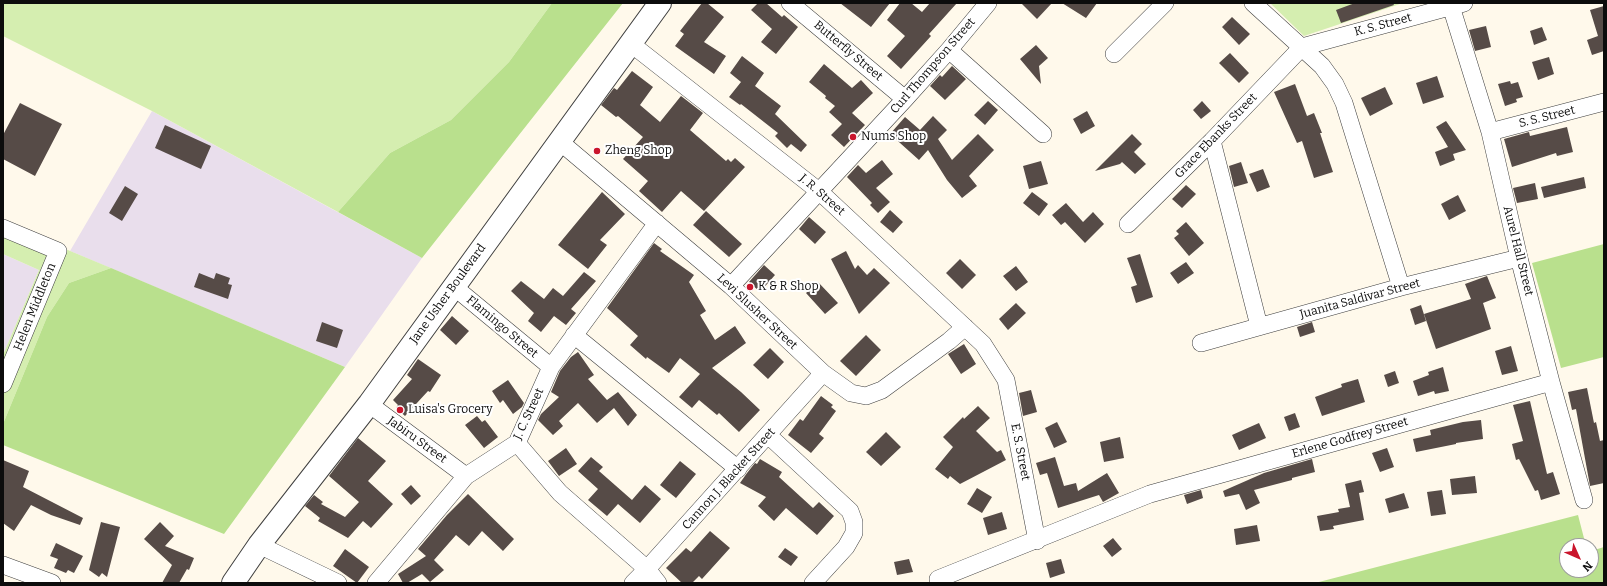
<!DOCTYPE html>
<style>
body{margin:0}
#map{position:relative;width:1607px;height:586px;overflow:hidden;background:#fff9eb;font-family:Bitter,serif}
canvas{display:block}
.frame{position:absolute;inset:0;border:4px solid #0c0c0c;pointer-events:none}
.north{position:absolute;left:1559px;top:538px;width:40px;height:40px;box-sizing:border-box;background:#fff;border:1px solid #9e9e9e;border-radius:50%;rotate:135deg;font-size:11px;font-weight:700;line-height:16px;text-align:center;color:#0c0c0c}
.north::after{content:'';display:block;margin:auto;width:14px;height:18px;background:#ca152c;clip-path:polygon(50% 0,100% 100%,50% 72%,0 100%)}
</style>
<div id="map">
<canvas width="1607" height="586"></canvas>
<div class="frame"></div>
<div class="north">N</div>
</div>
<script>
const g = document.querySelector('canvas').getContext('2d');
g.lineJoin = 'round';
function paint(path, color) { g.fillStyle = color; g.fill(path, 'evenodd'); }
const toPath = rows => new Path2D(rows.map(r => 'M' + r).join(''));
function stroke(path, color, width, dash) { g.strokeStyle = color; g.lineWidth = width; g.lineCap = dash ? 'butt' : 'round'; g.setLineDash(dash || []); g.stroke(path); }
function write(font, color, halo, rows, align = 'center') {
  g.font = font + ' Bitter,serif'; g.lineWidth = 4; g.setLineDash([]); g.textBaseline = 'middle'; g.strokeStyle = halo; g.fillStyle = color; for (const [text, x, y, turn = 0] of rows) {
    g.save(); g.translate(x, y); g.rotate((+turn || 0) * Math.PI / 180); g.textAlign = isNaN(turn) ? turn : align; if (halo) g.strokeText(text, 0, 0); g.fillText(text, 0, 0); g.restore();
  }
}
paint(toPath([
 [152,111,422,258,345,367,70,251],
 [3,254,39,270,3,355]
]), '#e9deec');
paint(toPath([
 [3,3,552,3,509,62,451,120,390,153,338,212,152,111,3,36],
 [1270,3,1403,3,1304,36],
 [3,223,111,268,69,283,47,317,3,424,3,355,39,270,3,254]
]), '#d5eeb0');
paint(toPath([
 [552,3,623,3,422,258,338,212,390,153,451,120,509,62],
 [1604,244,1604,357,1561,368,1532,263],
 [111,268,345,367,224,534,3,445,3,424,47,317,69,283],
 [1578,515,1586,546,1567,546,1567,570,1591,570,1591,551,1604,547,1604,583,1315,583]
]), '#b9e08d');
paint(toPath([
 [702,3,707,3,724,17,704,42,726,56,714,74,675,46,684,34,680,31],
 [758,3,766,3,782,17,784,15,798,27,776,54,761,42,772,29,751,10],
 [840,3,890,3,871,27],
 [900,3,911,3,922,12,930,3,957,3,929,34,931,36,901,69,887,56,905,36,887,20],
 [1021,3,1052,3,1037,19],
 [1062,3,1097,3,1086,18],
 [1355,3,1393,3,1394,5,1341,23,1336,10],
 [1604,6,1604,51,1592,55,1587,40,1598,36,1590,10],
 [1232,17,1250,34,1239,45,1222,27],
 [1486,26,1491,47,1475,51,1469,30],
 [1542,27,1547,40,1534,45,1530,31],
 [1036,45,1048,58,1039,66,1041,84,1020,59],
 [1230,53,1249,73,1239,83,1219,63],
 [742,56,764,73,755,86,781,106,775,114,807,145,801,152,791,144,787,148,775,136,778,133,741,104,740,105,729,97,741,82,730,73],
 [1549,57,1554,74,1538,80,1532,62],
 [824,64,852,88,861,80,873,93,852,113,865,125,844,147,831,135,842,124,829,112,835,106,825,98,826,96,809,82],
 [952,66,966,79,945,100,930,86,940,75,942,77],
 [632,71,653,87,640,105,660,122,681,96,703,113,690,130,726,161,728,159,731,162,735,158,745,167,704,211,681,191,662,212,639,191,648,181,623,159,643,137,618,116,616,117,601,105,614,88,617,90],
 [1437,76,1444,97,1423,104,1416,83],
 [1510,81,1511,84,1518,82,1523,97,1516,99,1517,102,1505,106,1498,84],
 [1295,84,1307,116,1314,113,1322,133,1320,133,1333,172,1314,178,1302,141,1297,143,1274,92],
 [1385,87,1393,104,1370,116,1361,98],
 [988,101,998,110,985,125,974,115],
 [1202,101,1211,111,1201,119,1193,110],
 [20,103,62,124,35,176,3,159,3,135],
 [1087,111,1095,126,1081,134,1073,119],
 [933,116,947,130,938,139,952,160,978,134,994,150,969,176,977,186,962,198,947,180,928,150,919,160,890,134,905,117,920,130],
 [1446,121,1466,150,1453,154,1455,160,1440,166,1435,152,1448,147,1436,127],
 [165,125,211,146,201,169,155,148],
 [1567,127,1573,152,1557,156,1556,153,1512,167,1504,139,1529,132,1530,136],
 [1132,134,1142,144,1134,152,1146,164,1135,174,1122,162,1120,164,1095,171],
 [882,160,893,174,876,188,890,202,878,213,870,205,872,203,847,177,858,165,866,173],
 [1041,161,1048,184,1029,189,1023,166],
 [1241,162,1248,183,1234,187,1229,166],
 [1263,169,1270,187,1257,192,1249,174],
 [1584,177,1586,188,1544,198,1541,187],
 [1535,183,1538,199,1517,203,1513,188],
 [1186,185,1196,194,1182,208,1172,199],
 [125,186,138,194,122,221,109,213],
 [602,192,625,214,600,240,607,245,588,269,558,245],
 [1032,192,1048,204,1039,216,1023,203],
 [1458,195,1466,211,1449,220,1441,204],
 [1066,203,1083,222,1093,212,1104,224,1085,243,1065,222,1061,225,1052,215],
 [890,210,903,222,893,233,880,222],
 [706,211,742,244,729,257,693,225],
 [809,217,826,232,815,244,799,229],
 [1186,222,1204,243,1189,256,1174,238,1179,234,1176,231],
 [654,243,662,249,660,251,694,275,689,282,706,311,700,315,715,340,735,326,746,343,712,368,741,392,760,410,739,432,719,413,717,415,699,400,692,408,679,397,700,374,680,358,669,373,647,357,646,359,630,345,638,336,607,308],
 [846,251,855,269,858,265,867,275,874,268,890,283,859,314,831,259],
 [1140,254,1153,297,1136,303,1131,287,1137,285,1127,258],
 [960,259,976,275,962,289,946,273],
 [1186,262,1194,273,1178,284,1170,273],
 [764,265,775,275,760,292,749,282],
 [1016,266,1028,282,1016,291,1003,276],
 [584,272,596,281,571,309,576,313,566,325,554,316,541,332,528,321,534,313,511,291,521,281,544,299,553,288,563,296],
 [199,273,214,279,216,273,230,278,228,284,232,285,228,299,194,287],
 [1487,276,1496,298,1483,303,1491,329,1436,349,1424,314,1471,299,1465,284],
 [818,282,838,303,825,314,806,293],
 [1016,303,1026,313,1008,330,999,319],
 [1421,305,1426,321,1415,325,1410,309],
 [452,316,469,331,456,345,440,330],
 [322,322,343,330,337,348,316,341],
 [1312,322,1315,332,1300,337,1297,327],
 [866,335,881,350,856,376,840,361],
 [964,344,976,364,961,374,948,354],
 [1511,346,1518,371,1502,375,1495,351],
 [770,348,784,362,768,379,753,365],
 [578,352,594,375,588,379,607,400,618,392,637,415,628,426,614,408,597,423,578,403,559,421,563,426,553,435,538,420,541,414,559,397,551,392,560,371,571,357],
 [418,359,441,375,430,392,428,391,405,416,396,408,398,405,393,400,412,379,407,375],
 [1443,367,1449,391,1435,394,1434,391,1418,396,1413,381,1429,375,1428,372],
 [1395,371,1399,383,1388,387,1384,375],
 [1358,379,1365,402,1322,416,1315,397,1342,387,1341,384],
 [508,380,524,403,522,407,513,414,503,400,500,403,492,391],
 [1587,388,1594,423,1596,422,1600,441,1604,440,1604,483,1590,486,1576,409,1572,410,1568,392],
 [1031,390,1037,412,1023,416,1019,393],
 [821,396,833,405,831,407,836,411,819,434,824,438,811,453,788,435,800,419,803,421],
 [1530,401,1547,474,1553,472,1560,494,1541,500,1538,490,1535,491,1519,459,1516,460,1512,444,1523,441,1513,405],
 [978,406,990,418,976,431,997,452,1001,450,1006,460,960,484,950,476,948,479,935,469,953,447,943,437,963,417,964,419],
 [1295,413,1300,427,1289,431,1284,417],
 [477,416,482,422,485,420,498,437,484,448,465,425],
 [1481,420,1483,439,1456,443,1456,444,1416,452,1413,439,1431,435,1430,430,1463,422],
 [1057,422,1067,442,1054,448,1045,428],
 [1259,423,1266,438,1239,450,1232,435],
 [886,432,901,447,881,466,866,452],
 [1120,437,1124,458,1104,462,1100,442],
 [358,438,386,461,368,481,393,504,371,528,363,521,348,538,318,521,320,518,305,506,314,495,323,502,321,504,345,517,359,502,329,476],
 [566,448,577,464,559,476,548,461],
 [1387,448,1394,467,1380,472,1372,453],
 [591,457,603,467,599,471,632,500,645,485,661,499,640,523,618,504,607,516,588,500,598,489,578,471],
 [1055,457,1064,486,1076,483,1078,491,1107,473,1119,493,1103,502,1099,495,1058,508,1047,473,1040,475,1036,463],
 [760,459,782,472,779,477,813,508,819,502,834,516,817,535,786,508,774,521,758,506,766,497,740,483,747,473,755,463,757,464],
 [1312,459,1315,472,1292,478,1292,480,1254,490,1260,503,1246,510,1239,494,1225,497,1223,491,1264,473],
 [3,460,29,471,23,487,83,518,80,525,51,515,31,505,14,531,3,523],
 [680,461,696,474,676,498,660,485],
 [1475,476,1477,493,1452,495,1450,479],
 [1361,480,1364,492,1359,493,1364,520,1333,526,1334,529,1320,531,1317,516,1339,512,1338,509,1350,507,1345,484],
 [411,485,421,496,411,505,401,494],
 [977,488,992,497,982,513,967,504],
 [1201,490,1203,498,1187,504,1184,495],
 [1442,490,1446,514,1431,516,1427,492],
 [1404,493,1409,508,1389,513,1385,499],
 [468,494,514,539,503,551,482,531,469,546,456,535,434,560,444,570,430,582,422,574,407,583,403,583,398,574,426,556,418,549,447,515],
 [1002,512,1007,529,988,535,983,518],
 [101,522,120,527,107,577,102,573,99,577,89,570],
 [160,522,174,536,165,546,194,558,189,570,187,569,179,583,162,583,172,565,144,539],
 [1257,525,1260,541,1236,545,1234,529],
 [710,531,730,548,702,579,699,576,692,583,682,583,666,568,686,548,691,552],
 [1113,538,1122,549,1112,557,1103,546],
 [56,543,83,556,74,573,68,570,66,573,54,568,58,559,50,556],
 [785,548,798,557,791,566,778,557],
 [345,549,369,567,357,583,333,566],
 [909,559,913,572,897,575,894,562],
 [1061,559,1065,573,1050,578,1046,563]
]), '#564b47');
const minor = toPath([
 [790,3,905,99],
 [1253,3,1322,66,1335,84,1344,103,1401,287],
 [1450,3,1490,132,1519,258,1551,382,1584,500],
 [630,43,820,192,983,344,1006,380,1037,541],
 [949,50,1043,134],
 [1114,54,1165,3],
 [1490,132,1604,102],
 [559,141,731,286,823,373,851,393,866,396,882,390,949,341,965,327],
 [1212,141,1259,326],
 [1128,224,1212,141,1302,47,1464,3],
 [3,228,58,251,3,384],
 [453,286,551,367],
 [731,286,905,99,949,50,988,3],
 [574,335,738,469],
 [1201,343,1401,287,1519,258],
 [369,404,466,476],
 [768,435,850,511,854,522,854,533,846,547,813,583],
 [517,443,560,493,647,569,658,583],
 [259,545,338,583],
 [3,565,52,583],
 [938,579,1150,494,1551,382],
 [376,583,466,476,517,443,551,367,657,223],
 [633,583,647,569,823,373]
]);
const tertiary = toPath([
 [233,583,259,545,369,404,660,3]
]);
stroke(minor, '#3f3f3f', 18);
stroke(tertiary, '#3f3f3f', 24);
stroke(minor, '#fff', 17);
stroke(tertiary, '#fff', 22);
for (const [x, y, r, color] of [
 [853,137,4,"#ca152c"],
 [597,151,4,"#ca152c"],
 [750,287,4,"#ca152c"],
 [400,410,4,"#ca152c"]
]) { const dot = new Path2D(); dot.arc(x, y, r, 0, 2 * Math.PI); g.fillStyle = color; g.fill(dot); stroke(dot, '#fff', 1.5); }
write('12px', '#0c0c0c', '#fff', [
 ["K. S. Street",1383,25,-15],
 ["Butterfly Street",848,51,40],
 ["Curl Thompson Street",933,66,-49],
 ["S. S. Street",1547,117,-14],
 ["Grace Ebanks Street",1216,136,-46],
 ["J. R. Street",822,195,41],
 ["Aurel Hall Street",1518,251,76],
 ["Jane Usher Boulevard",448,294,-54],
 ["Juanita Saldivar Street",1360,299,-15],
 ["Helen Middleton",35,307,-68],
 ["Levi Slusher Street",757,312,43],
 ["Flamingo Street",502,327,40],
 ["J. C. Street",529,414,-65],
 ["Erlene Godfrey Street",1350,438,-16],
 ["Jabiru Street",417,440,36],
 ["E. S. Street",1020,452,79],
 ["Cannon J. Blacket Street",729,479,-48]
]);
write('12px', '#0c0c0c', '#fff', [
 ["Nums Shop",861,137],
 ["Zheng Shop",605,151],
 ["K & R Shop",758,287],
 ["Luisa's Grocery",408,410]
], 'left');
</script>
